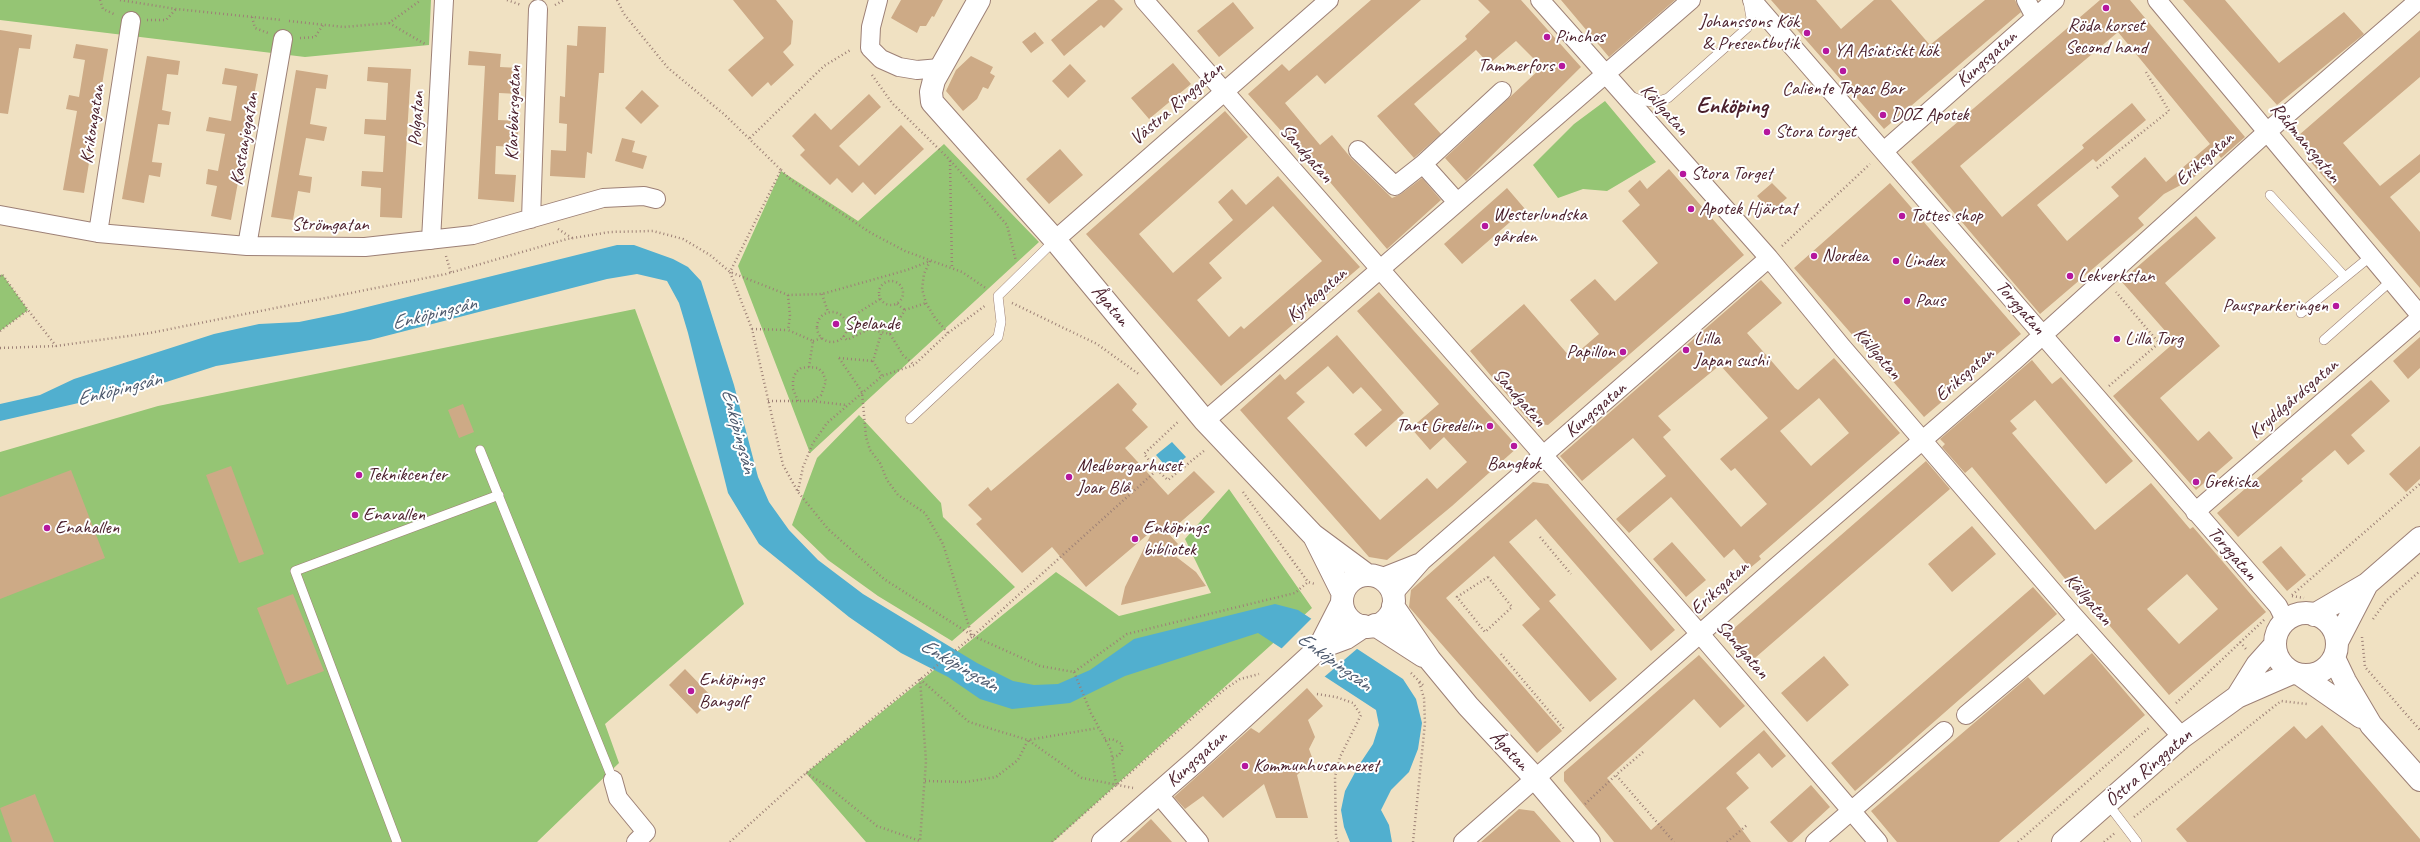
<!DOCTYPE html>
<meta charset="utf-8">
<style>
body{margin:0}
canvas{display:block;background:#f0e1c2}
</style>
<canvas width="2420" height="842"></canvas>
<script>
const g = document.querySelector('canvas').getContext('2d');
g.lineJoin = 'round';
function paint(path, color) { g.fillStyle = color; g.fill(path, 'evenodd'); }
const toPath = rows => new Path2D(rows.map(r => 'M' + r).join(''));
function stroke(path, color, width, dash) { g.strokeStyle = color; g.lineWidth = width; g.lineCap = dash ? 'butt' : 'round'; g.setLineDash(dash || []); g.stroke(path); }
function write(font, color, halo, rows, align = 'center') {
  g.font = font + ' Caveat,sans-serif'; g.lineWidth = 4; g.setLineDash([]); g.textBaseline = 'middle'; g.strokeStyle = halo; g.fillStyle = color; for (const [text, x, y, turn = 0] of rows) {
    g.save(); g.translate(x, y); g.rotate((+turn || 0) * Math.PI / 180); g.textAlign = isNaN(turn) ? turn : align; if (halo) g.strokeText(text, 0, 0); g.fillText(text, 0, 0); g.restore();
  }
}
paint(toPath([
 [0,0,431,0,429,45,305,57,0,20],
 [1605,101,1656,162,1607,191,1583,189,1558,198,1533,165,1574,124],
 [944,144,1039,242,810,453,738,266,781,171,858,221],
 [2,274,28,310,0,331,0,276],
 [635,309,744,604,605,724,619,763,537,842,0,842,0,452,158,406],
 [859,415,941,503,943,517,1015,587,952,641,878,596,828,560,792,525,817,458],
 [1229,489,1312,608,1053,842,866,842,806,773,1056,572,1119,616,1211,593,1185,539]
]), '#95c574');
paint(toPath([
 [617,245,634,245,673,259,688,267,701,281,734,385,758,477,769,502,789,530,818,560,863,594,977,663,1013,681,1034,685,1058,684,1090,670,1134,639,1275,604,1298,610,1403,679,1416,699,1422,723,1418,749,1409,772,1391,790,1381,810,1389,825,1392,842,1350,842,1344,827,1341,810,1345,791,1359,765,1373,744,1379,725,1376,710,1258,633,1125,676,1070,703,1012,709,980,699,948,677,901,653,849,617,759,544,728,493,688,333,679,303,667,281,637,274,607,279,370,340,216,366,157,385,0,421,0,404,40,395,74,379,214,334,259,324,299,322,343,313],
 [1172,442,1186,457,1170,471,1156,455]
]), '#51afcf');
paint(toPath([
 [1313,617,1358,648,1323,678,1280,650]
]), '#f0e1c2');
paint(toPath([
 [733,0,776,0,793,21,791,44,783,52,794,65,771,86,768,82,752,97,728,70,764,38],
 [901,0,943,0,934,17,932,16,926,26,920,26,917,33,891,18],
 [1098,0,1114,0,1123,9,1104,28,1101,25,1064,56,1051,40],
 [1371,0,1421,0,1325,84,1317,75,1285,103,1320,145,1332,135,1351,158,1392,198,1401,194,1422,178,1441,200,1387,249,1295,141,1292,143,1248,94,1282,64,1289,71],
 [1478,0,1521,0,1581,67,1466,181,1445,158,1542,67,1516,41,1489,64,1476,50,1414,104,1441,134,1414,158,1377,116,1467,39,1465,36,1490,12],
 [1561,0,1675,0,1609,57],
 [1771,0,1816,0,1841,29,1874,0,1891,0,1930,45,1985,0,2015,0,2021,12,1884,129],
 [2100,0,2130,0,2245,137,2221,158,2214,149,2202,170,2192,179,2164,194,2138,218,2144,225,2040,314,1911,162],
 [2118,32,2210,144,2166,182,2145,157,2111,187,2119,196,2067,241,2037,205,2093,159,2096,162,2146,120,2132,103,2082,145,2084,148,2002,217,1960,166],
 [2183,0,2225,0,2279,63,2344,12,2364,34,2277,105],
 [1233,2,1254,28,1219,57,1197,31],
 [578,26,606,27,604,73,599,73,592,154,587,152,585,178,550,176,551,150,566,151,567,124,559,123,560,96,565,97,567,45,577,46],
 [0,30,32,35,30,49,19,48,8,114,0,113],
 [2420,30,2420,77,2343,143,2380,186,2420,154,2420,172,2390,197,2420,232,2420,288,2309,160,2316,154,2299,135],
 [1035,32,1044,43,1031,53,1022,42],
 [76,44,108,49,84,193,63,190,77,111,66,109,69,95,79,97,85,60,73,58],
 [469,51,501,54,500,67,520,68,519,94,499,93,498,120,519,121,517,147,496,146,495,174,516,175,514,202,478,199,485,66,468,65],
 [147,56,180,61,178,75,167,74,162,110,171,112,169,125,158,124,152,162,162,163,160,177,149,175,144,203,122,199],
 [971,56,993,67,990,73,995,76,988,89,983,87,977,99,963,111,946,91,956,70],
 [1173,63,1191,84,1149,119,1131,98],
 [1070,64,1086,81,1068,98,1052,81],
 [368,67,411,69,402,218,380,217,381,188,361,186,362,171,383,172,385,136,364,134,365,119,386,120,388,83,367,81],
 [225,68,258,74,231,220,211,216,217,186,206,184,208,169,218,171,225,134,206,131,209,117,231,121,237,86,222,84],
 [296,70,328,75,326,89,316,88,310,124,327,127,324,141,306,138,299,175,312,177,310,193,298,191,293,220,271,217],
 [642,90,659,106,641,124,625,108],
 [869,94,881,107,839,146,859,166,901,125,924,149,875,195,863,182,852,193,837,178,830,185,800,155,805,150,792,136,815,113,831,130],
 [1225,111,1248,137,1139,234,1173,273,1233,220,1218,202,1232,189,1246,205,1278,176,1360,267,1221,386,1086,234],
 [1273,206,1322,261,1244,329,1241,326,1229,337,1197,300,1222,278,1209,263],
 [622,138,635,141,632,152,647,156,643,169,615,161],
 [1060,149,1083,175,1049,204,1026,179],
 [1669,169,1744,255,1548,425,1531,423,1470,351,1524,304,1571,358,1599,334,1570,300,1595,279,1615,301,1658,263,1622,221,1640,205,1628,191,1640,180,1647,189],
 [1772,183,1787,198,1771,212,1757,196],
 [1890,183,2021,334,1924,417,1794,268],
 [1507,188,1525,209,1462,264,1444,244],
 [2196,216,2216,238,2165,283,2220,346,2160,398,2198,441,2209,431,2233,458,2196,490,2113,396,2175,342,2121,281],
 [1761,280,1782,303,1747,333,1795,388,1798,390,1834,358,1900,433,1759,556,1761,559,1750,568,1734,549,1724,558,1671,497,1629,533,1616,519,1666,476,1633,438,1582,481,1560,456],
 [1720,365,1768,418,1720,459,1731,471,1735,468,1767,504,1741,527,1663,437,1671,430,1658,416],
 [1819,398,1849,433,1811,466,1780,431],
 [1379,292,1518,447,1452,506,1387,560,1369,557,1240,410,1280,374,1285,380,1337,335,1404,413,1366,447,1354,434,1382,410,1361,387,1353,394,1328,366,1296,393,1305,402,1287,418,1380,520,1427,478,1437,489,1467,462,1444,437,1430,450,1411,428,1439,404,1357,311],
 [2420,337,2420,368,2408,379,2393,361],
 [2032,360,2052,384,2061,377,2133,461,2106,484,2035,400,2010,421,2017,429,2012,433,2095,530,2151,483,2190,529,2193,527,2266,612,2169,695,2079,590,2076,592,1972,467,1965,473,1942,447,1945,444,1940,439],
 [2187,574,2218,609,2179,644,2147,609],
 [2371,380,2390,401,2351,435,2365,451,2348,465,2335,450,2301,479,2303,481,2238,537,2217,513],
 [1118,383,1137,404,1132,410,1148,427,1125,448,1168,495,1194,471,1215,492,1168,533,1178,544,1170,552,1196,572,1206,586,1121,605,1125,587,1153,530,1086,587,1052,547,1022,573,976,524,982,519,968,505,988,487,991,491],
 [463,404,474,432,459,438,448,410],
 [2420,446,2420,479,2406,492,2389,474],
 [1926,461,1950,489,1748,664,1724,637],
 [231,466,264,554,239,563,206,475],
 [71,470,105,558,0,599,0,497],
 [1533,482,1548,484,1675,630,1651,651,1536,519,1509,542,1556,595,1549,601,1617,679,1590,702,1522,625,1540,609,1494,556,1446,598,1562,731,1537,753,1409,607,1411,590],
 [1972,526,1996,554,1952,592,1928,564],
 [1672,542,1706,580,1686,597,1653,559],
 [2281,546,2306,575,2287,591,2262,562],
 [2033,587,2057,614,1855,791,1831,763],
 [293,594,324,671,287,685,257,608],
 [2092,653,2145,715,1999,842,1897,842,1871,811,2028,677,2044,695],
 [1699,655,1745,706,1720,728,1694,699,1607,778,1651,830,1764,730,1786,756,1772,768,1759,753,1736,773,1749,788,1726,808,1751,842,1614,842,1564,781,1564,772],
 [1824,656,1849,685,1807,722,1781,693],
 [685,669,713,698,697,714,669,685],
 [1307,688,1323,706,1308,720,1315,737,1309,749,1313,760,1297,775,1308,818,1276,818,1264,784,1223,818,1203,796,1185,809,1174,797,1251,728,1259,733],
 [2322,725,2420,839,2420,842,2187,842,2176,829,2294,726,2306,739],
 [1811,785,1830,807,1792,842,1788,842,1770,822],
 [35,794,54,842,12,842,0,808],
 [1519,809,1534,811,1561,842,1481,842],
 [1151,819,1172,842,1126,842]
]), '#cdaa86');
const service = toPath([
 [1630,96,1643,101,1656,102,1668,98,1747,28,1751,18,1748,1],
 [2270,195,2345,277],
 [2301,313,2371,256],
 [2324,340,2392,280],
 [910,419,998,337,1001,322,998,296,1055,240],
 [480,450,613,780],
 [2108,804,2137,842],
 [397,842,295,571,499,495]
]);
const minor = toPath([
 [878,0,871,27,870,48,881,59,899,67,917,70,940,68],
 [1144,0,1700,634,1878,842],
 [1540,0,1769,258,1842,347,2073,615,2182,737],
 [1752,0,2278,606,2285,620],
 [2026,0,2035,17],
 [2157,0,2420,315],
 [1358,150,1395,186,1423,164],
 [1884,151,2055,0],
 [1457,202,1423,164,1502,91],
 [0,215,98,233,247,246,365,247,473,235,603,198,644,196,656,199],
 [531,219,538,9],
 [98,233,131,21],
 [431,240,444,0],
 [1055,240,1329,0],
 [247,246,283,39],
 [1205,421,1691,0],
 [2195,512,2420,318],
 [1380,578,1418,563],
 [1393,594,1422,561,1769,258],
 [1966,715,2078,621],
 [613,780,618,798,646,832,636,842],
 [1158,794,1199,842],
 [1463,842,1776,567,2013,362,2268,131,2419,0],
 [1815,842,1944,731]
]);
const tertiary = toPath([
 [979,0,934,80,931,92,932,102,1055,240,1205,421,1313,535,1367,575],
 [1315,538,1343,594],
 '1342 601a26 26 0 1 1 52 0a26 26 0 1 1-52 0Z',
 [1393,606,1430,660,1468,706,1535,778,1589,842],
 '2275 644a31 31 0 1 1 62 0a31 31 0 1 1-62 0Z',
 [2314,615,2367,584,2420,538],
 [1375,625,1423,656],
 [2337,642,2367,584],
 [1319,648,1346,638,1364,626],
 [2334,658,2345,681,2371,725,2420,780],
 [2302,676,2361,717],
 [2237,697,2257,665,2274,646],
 [1103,842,1199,758,1319,648,1342,603],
 [2063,842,2182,737,2237,697,2292,673]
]);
stroke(service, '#9d8076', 10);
stroke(minor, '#9d8076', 20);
stroke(tertiary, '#9d8076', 24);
stroke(toPath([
 [100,0,103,9,116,15],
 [120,0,176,9,282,20],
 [507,0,521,5],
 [617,0,624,14,668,68,725,115,781,170,730,272,752,329,783,465,798,492,828,529,884,579,973,636,1040,666,1074,672,1127,634,1295,593,1308,582],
 [555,5,564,0],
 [252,17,255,28,268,33],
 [147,20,166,20,176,9],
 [289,21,344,27,389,23,421,0],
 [389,23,425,44],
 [300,38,315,37,323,25],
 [872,75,892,103,950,160,1007,225,1016,261],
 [750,138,824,66,852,49],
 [950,161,952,269],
 [2097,168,2169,111,2146,72],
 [781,170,791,180,871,233,905,251,962,272,987,289],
 [558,229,572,238],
 [1782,246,1870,164],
 [446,256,451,273],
 [930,261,924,274,922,289,926,303,935,318,948,333],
 [0,276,2,274,28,310],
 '879 293a12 12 0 1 1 24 0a12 12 0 1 1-24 0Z',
 [822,294,828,312],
 [788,295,790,316,788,330,813,341,809,367,818,368,823,373,826,381,821,395,812,401],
 [1012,303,1097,344,1140,375],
 [897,304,905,310],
 '817 327a15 15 0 1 1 30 0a15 15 0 1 1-30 0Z',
 [845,321,880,299],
 [752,329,788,330],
 [0,331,28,310,56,346],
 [881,334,873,361,882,376],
 [890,334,905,310,926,303],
 [843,336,847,340,869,329,890,334,903,355,914,365],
 [813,341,822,338],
 [0,348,56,346,150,333,446,274,567,239,610,232,653,231,683,239,710,255,730,272,788,295,822,294,907,270,930,261],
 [839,358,862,392,866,437,870,450,880,463,887,480,898,495,925,513,943,544,972,636],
 [839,358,873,361],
 [2109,386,2159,343,2116,292],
 [768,401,812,401,846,405],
 [798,401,793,389,793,379,796,372,801,368,809,367],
 [1157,470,1168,480,1205,450],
 [798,491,803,467,813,443,827,423,882,376,914,365,948,333,986,305],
 [1243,492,1308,582,1315,584],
 [1540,537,1571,574],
 [1488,577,1512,607,1485,632,1457,597,1488,577],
 [2292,595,2420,484],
 [2292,596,2304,598],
 [2373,619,2387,600,2420,571],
 [2362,637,2365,667,2420,730],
 [2240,642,2246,649],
 [1501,654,1565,730],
 [1074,672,1091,713,1111,750,1116,784],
 [1411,673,1423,685],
 [920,679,969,722,1028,740,1082,778,1133,788],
 [1317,694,1336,697,1353,703,1361,715,1340,757,1335,777,1336,837,1338,842],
 [2176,703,2265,619],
 [1105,740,1112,739,1122,744,1122,750,1119,755,1112,758],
 [1643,752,1616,775,1674,842],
 [806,773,830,788,877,826,920,841,926,761,920,679],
 [925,781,966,782,996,777,1018,760,1028,740,1098,728],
 [1585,804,1616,775],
 [2134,817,2281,701,2307,704],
 [730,842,806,773,973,636,1157,470,1144,454,1179,421],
 [1052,842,1225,689,1240,679,1259,674],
 [1413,842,1425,723,1424,698,1419,682],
 [1727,842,1747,825],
 [2018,842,2150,727],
 [2104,842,2115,833]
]), '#9d8076', 2.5, [1, 3]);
stroke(service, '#fff', 9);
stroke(minor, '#fff', 18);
stroke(tertiary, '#fff', 22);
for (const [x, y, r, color] of [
 [2106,8,4,"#b5179e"],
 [1807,33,4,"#b5179e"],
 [1547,37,4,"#b5179e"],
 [1826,51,4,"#b5179e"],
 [1562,66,4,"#b5179e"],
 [1843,71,4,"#b5179e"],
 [1883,115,4,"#b5179e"],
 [1767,132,4,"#b5179e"],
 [1683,174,4,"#b5179e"],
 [1691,209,4,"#b5179e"],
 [1902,216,4,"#b5179e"],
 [1485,226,4,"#b5179e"],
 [1814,256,4,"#b5179e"],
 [1896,261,4,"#b5179e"],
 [2070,276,4,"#b5179e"],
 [1907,301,4,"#b5179e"],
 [2336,306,4,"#b5179e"],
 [836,324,4,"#b5179e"],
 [2117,339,4,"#b5179e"],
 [1686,350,4,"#b5179e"],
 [1623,352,4,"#b5179e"],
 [1490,426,4,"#b5179e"],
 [1514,446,4,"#b5179e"],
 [359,475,4,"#b5179e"],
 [1069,477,4,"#b5179e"],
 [2196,482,4,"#b5179e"],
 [355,515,4,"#b5179e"],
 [47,528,4,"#b5179e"],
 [1135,539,4,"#b5179e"],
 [691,691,4,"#b5179e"],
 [1245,766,4,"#b5179e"]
]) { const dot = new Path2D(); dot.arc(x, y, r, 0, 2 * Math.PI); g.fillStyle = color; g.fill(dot); stroke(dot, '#fff', 1.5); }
write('19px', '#4a1f2b', '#fff', [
 ["Johanssons Kök",1799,22,"right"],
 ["& Presentbutik",1799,44,"right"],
 ["Röda korset",2106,26,"center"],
 ["Second hand",2106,48,"center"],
 ["Pinchos",1555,37],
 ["YA Asiatiskt kök",1834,51],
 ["Tammerfors",1554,66,"right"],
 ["Caliente Tapas Bar",1843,89,"center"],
 ["DOZ Apotek",1891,115],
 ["Stora torget",1775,132],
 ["Stora Torget",1691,174],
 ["Apotek Hjärtat",1699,209],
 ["Westerlundska",1493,215],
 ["gården",1493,237],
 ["Tottes shop",1910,216],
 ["Nordea",1822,256],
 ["Lindex",1904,261],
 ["Lekverkstan",2078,276],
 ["Paus",1915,301],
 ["Pausparkeringen",2328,306,"right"],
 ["Spelande",844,324],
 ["Lilla",1694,339],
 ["Japan sushi",1694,361],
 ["Lilla Torg",2125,339],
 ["Papillon",1615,352,"right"],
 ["Tant Gredelin",1482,426,"right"],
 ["Bangkok",1514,464,"center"],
 ["Medborgarhuset",1077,466],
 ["Joar Blå",1077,488],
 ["Teknikcenter",367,475],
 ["Grekiska",2204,482],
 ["Enavallen",363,515],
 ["Enahallen",55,528],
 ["Enköpings",1143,528],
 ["bibliotek",1143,550],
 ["Enköpings",699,680],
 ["Bangolf",699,702],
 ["Kommunhusannexet",1253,766]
], 'left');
write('19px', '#4a1f2b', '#fff', [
 ["Kungsgatan",1987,59,-42],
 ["Västra Ringgatan",1177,104,-41],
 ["Källgatan",1664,110,48],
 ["Klarbärsgatan",514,113,-88],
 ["Polgatan",417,119,-87],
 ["Krikongatan",93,124,-81],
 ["Kastanjegatan",245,139,-80],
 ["Rådmansgatan",2305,143,50],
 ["Sandgatan",1306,154,49],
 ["Eriksgatan",2205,159,-42],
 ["Strömgatan",330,225],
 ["Kyrkogatan",1317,295,-41],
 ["Ågatan",1110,306,50],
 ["Torggatan",2020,308,49],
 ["Källgatan",1877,354,49],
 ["Eriksgatan",1965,375,-41],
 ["Sandgatan",1519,398,49],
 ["Kryddgårdsgatan",2294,399,-41],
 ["Kungsgatan",1596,410,-41],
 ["Torggatan",2232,554,49],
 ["Eriksgatan",1720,588,-42],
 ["Källgatan",2088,600,49],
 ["Sandgatan",1742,650,49],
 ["Ågatan",1509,751,47],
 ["Kungsgatan",1197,759,-42],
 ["Östra Ringgatan",2149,768,-41]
]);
write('italic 20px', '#4d596d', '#fff', [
 ["Enköpingsån",434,314,-14],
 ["Enköpingsån",119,390,-14],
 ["Enköpingsån",738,431,75],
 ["Enköpingsån",1334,662,36],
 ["Enköpingsån",959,666,30]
]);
write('bold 23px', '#4a1f2b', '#fff', [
 ["Enköping",1732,107]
]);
</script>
